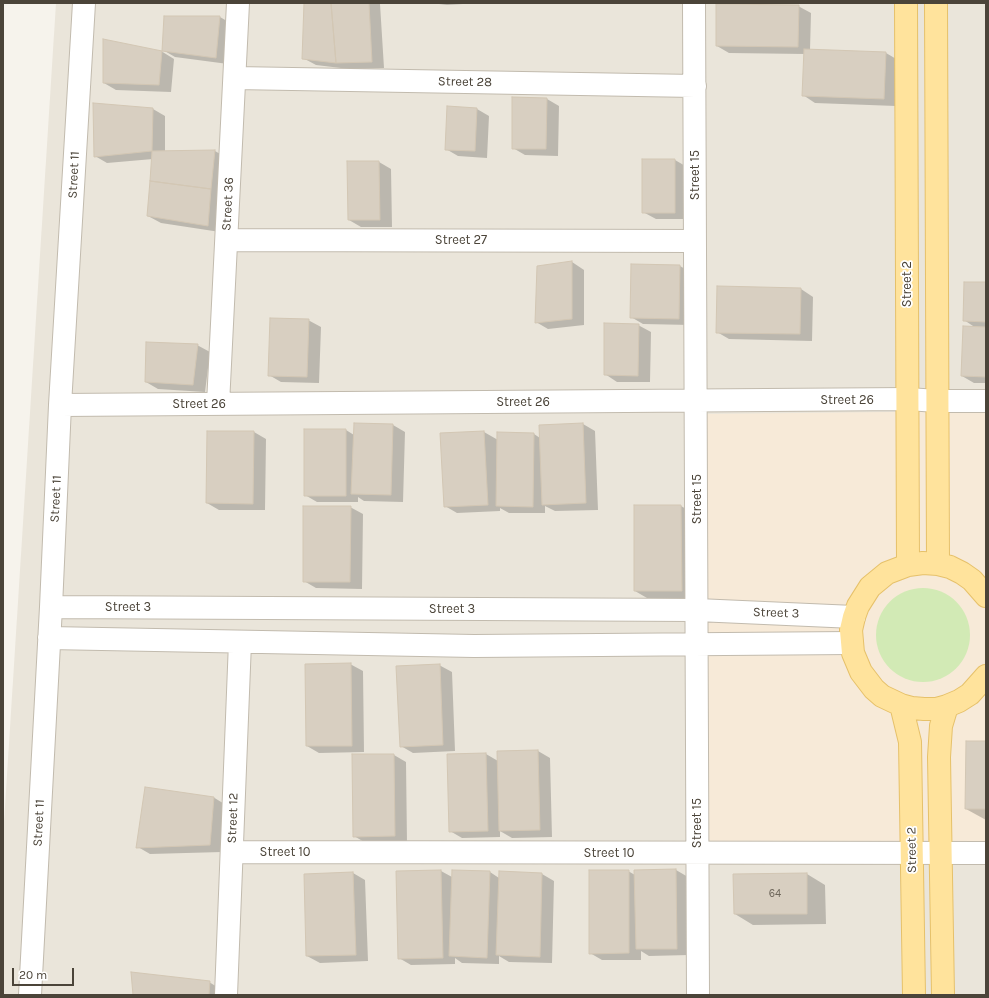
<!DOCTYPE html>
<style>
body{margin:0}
#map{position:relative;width:989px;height:998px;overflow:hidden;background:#f6f3ec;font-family:Karla,sans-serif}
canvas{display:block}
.frame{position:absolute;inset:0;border:4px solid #4b4439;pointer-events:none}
.scale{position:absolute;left:12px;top:968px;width:62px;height:18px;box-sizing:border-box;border:2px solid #4b4439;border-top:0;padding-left:5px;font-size:12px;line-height:14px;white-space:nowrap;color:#4b4439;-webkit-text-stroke:3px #fff;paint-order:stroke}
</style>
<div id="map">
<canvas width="989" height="998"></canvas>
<div class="frame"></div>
<div class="scale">20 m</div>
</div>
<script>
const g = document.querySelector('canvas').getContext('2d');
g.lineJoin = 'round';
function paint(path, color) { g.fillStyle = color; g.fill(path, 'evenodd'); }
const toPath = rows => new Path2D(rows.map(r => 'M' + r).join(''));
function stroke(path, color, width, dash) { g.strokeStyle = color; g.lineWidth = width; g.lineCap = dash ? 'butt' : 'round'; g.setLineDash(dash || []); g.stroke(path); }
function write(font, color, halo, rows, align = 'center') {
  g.font = font + ' Karla,sans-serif'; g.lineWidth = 3.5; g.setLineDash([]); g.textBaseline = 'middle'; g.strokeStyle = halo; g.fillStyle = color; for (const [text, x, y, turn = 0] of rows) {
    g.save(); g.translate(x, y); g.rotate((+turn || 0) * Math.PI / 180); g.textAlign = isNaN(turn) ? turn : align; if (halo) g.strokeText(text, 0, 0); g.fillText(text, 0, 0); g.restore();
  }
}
paint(toPath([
 [56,3,986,3,986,995,3,995,3,838]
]), '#eae5da');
paint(toPath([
 [986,411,986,841,708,842,706,414]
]), '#f7ead8');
paint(toPath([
 '876 635a47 47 0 1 1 94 0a47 47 0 1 1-94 0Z'
]), '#d2eab5');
paint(toPath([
 [305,3,378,3,380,4,384,68,349,69,316,65,303,58],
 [431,3,479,3,447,5],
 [798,6,811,13,810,50,886,53,898,60,896,106,815,103,803,95,805,54,729,53,717,46],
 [220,17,232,24,228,64,175,57,163,50],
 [161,51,174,59,171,92,116,90,104,83],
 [513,98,547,99,559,106,558,156,525,155,513,148],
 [448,107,477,109,489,116,487,158,458,156,446,149],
 [153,109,165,116,165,152,215,151,227,158,220,232,161,223,148,216,153,159,107,163,95,156],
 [675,160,687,167,687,219,656,219,643,212],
 [379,162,391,169,392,227,361,227,349,220],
 [572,262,584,270,584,325,548,329,536,322],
 [680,266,692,273,691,325,643,324,631,317],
 [986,283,986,383,974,383,962,376,976,328,964,320],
 [718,287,801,289,813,297,812,341,729,339,717,332],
 [308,320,321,327,319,383,281,382,269,375],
 [638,325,651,332,650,382,617,382,605,374],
 [197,345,210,352,205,392,158,389,146,382],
 [354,424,393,425,405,432,403,502,364,501,358,497,358,502,317,502,305,495,346,430,354,435],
 [583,424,595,431,598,510,555,511,545,506,545,513,509,513,500,508,500,511,457,513,445,506,441,434,484,432,498,440,534,434,540,438,540,426],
 [208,432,254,432,266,439,265,510,219,510,207,503],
 [635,506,681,506,693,513,694,598,647,598,635,591],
 [350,507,363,514,362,589,316,588,304,581],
 [350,664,363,671,364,752,319,753,307,746],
 [439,665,452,672,455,751,413,753,401,746],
 [986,742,986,820,966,809],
 [538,751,550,758,552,837,512,838,500,831,500,837,462,838,450,831,448,755,486,754,498,761,498,752],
 [394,755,406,762,407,843,366,843,354,836],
 [213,797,226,805,222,852,150,854,138,847],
 [676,870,688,877,689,955,649,956,641,951,641,960,602,960,590,953,628,871,635,875],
 [441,871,452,877,490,872,499,878,499,872,542,874,554,881,552,963,509,962,499,956,499,964,462,963,455,958,455,964,411,965,399,958],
 [353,873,365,880,368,961,320,963,307,956],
 [807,874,825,885,826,924,753,925,735,914],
 [209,982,222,990,221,995,134,995]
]), '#0003');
const building = toPath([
 [304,3,331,3,336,63,302,59,304,3],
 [331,3,369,3,372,62,336,63,331,3],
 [716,4,799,5,798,47,716,46,716,4],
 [164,16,220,16,216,58,162,51,164,16],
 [103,39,162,51,159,85,103,83,103,39],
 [804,49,886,52,884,99,802,96,804,49],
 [512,97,547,98,546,149,512,149,512,97],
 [93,103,153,108,152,151,94,157,93,103],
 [447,106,477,108,475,151,445,150,447,106],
 [215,150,211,189,150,181,152,151,215,150],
 [642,159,675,159,675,213,642,213,642,159],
 [347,161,379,161,380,220,348,220,347,161],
 [150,181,211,189,208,226,147,216,150,181],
 [572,261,572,319,535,323,537,266,572,261],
 [631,264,680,265,679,319,630,318,631,264],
 [964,282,986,282,986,322,963,321,964,282],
 [717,286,801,288,800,334,716,333,717,286],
 [270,318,309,319,307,377,268,376,270,318],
 [604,323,639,324,638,376,604,375,604,323],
 [963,326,986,327,986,377,961,376,963,326],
 [146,342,198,344,193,385,145,382,146,342],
 [354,423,393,424,391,495,351,494,354,423],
 [583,423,586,503,542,505,539,425,583,423],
 [304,429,346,429,346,496,304,496,304,429],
 [207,431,254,431,253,504,206,503,207,431],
 [484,431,488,505,444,507,440,433,484,431],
 [497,432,534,433,533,507,496,506,497,432],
 [634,505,681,505,682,591,634,591,634,505],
 [303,506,351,506,350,582,303,582,303,506],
 [351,663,352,746,306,746,305,664,351,663],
 [440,664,443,745,400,747,396,666,440,664],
 [966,741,986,741,986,809,965,809,966,741],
 [538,750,540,830,499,831,497,751,538,750],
 [486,753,488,831,449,832,447,754,486,753],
 [352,754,394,754,395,836,353,837,352,754],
 [145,787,214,797,210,845,136,848,145,787],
 [676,869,677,949,636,949,634,870,676,869],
 [441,870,443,958,398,959,396,871,441,870],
 [452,870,490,871,487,958,449,956,452,870],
 [589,870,629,870,629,953,589,954,589,870],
 [499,871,542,873,540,957,496,955,499,871],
 [353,872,356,955,306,956,304,874,353,872],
 [807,873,807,914,734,914,733,874,807,873],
 [131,972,210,981,209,995,133,995,131,972]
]);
paint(building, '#d8cfc1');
stroke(building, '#d3c7b4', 1);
const minor = toPath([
 [694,3,698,995],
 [235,78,695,86],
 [227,240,695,241],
 [218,404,238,3],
 [60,405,908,399,937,401,986,401],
 [51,607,697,610,854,617],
 [49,638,474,646,851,643],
 [232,852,986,853],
 [30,995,51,607,60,405,84,3],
 [226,995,240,642]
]);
const major = toPath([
 [906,3,908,565],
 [936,3,938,564],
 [986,596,972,580,962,573,950,567,938,564,923,563,908,565,887,573,870,587,858,606,854,617,851,630,853,653,861,672,874,689,882,696,901,705,912,708,924,709,936,709,947,706,959,701,970,694,986,676],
 [901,705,910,742,914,995],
 [943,995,939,757,941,726,947,706]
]);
stroke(minor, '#c2bbae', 24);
stroke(major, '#e6c16a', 24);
stroke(minor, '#fff', 22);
stroke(major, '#ffe39c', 22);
write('11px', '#6e675b', null, [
 ["64",775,894]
]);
write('13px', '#4b4439', '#fff', [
 ["Street 28",465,82,1],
 ["Street 11",74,175,-87],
 ["Street 15",695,175,-90],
 ["Street 36",228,204,-87],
 ["Street 27",461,240],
 ["Street 2",907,284,-90],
 ["Street 26",847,400],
 ["Street 26",523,402],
 ["Street 26",199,404],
 ["Street 11",56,499,-87],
 ["Street 15",697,499,-90],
 ["Street 3",128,607],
 ["Street 3",452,609],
 ["Street 3",776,613,2],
 ["Street 12",233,818,-88],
 ["Street 11",39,823,-87],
 ["Street 15",697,823,-90],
 ["Street 2",912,850,-91],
 ["Street 10",285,852],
 ["Street 10",609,853]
]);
</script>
